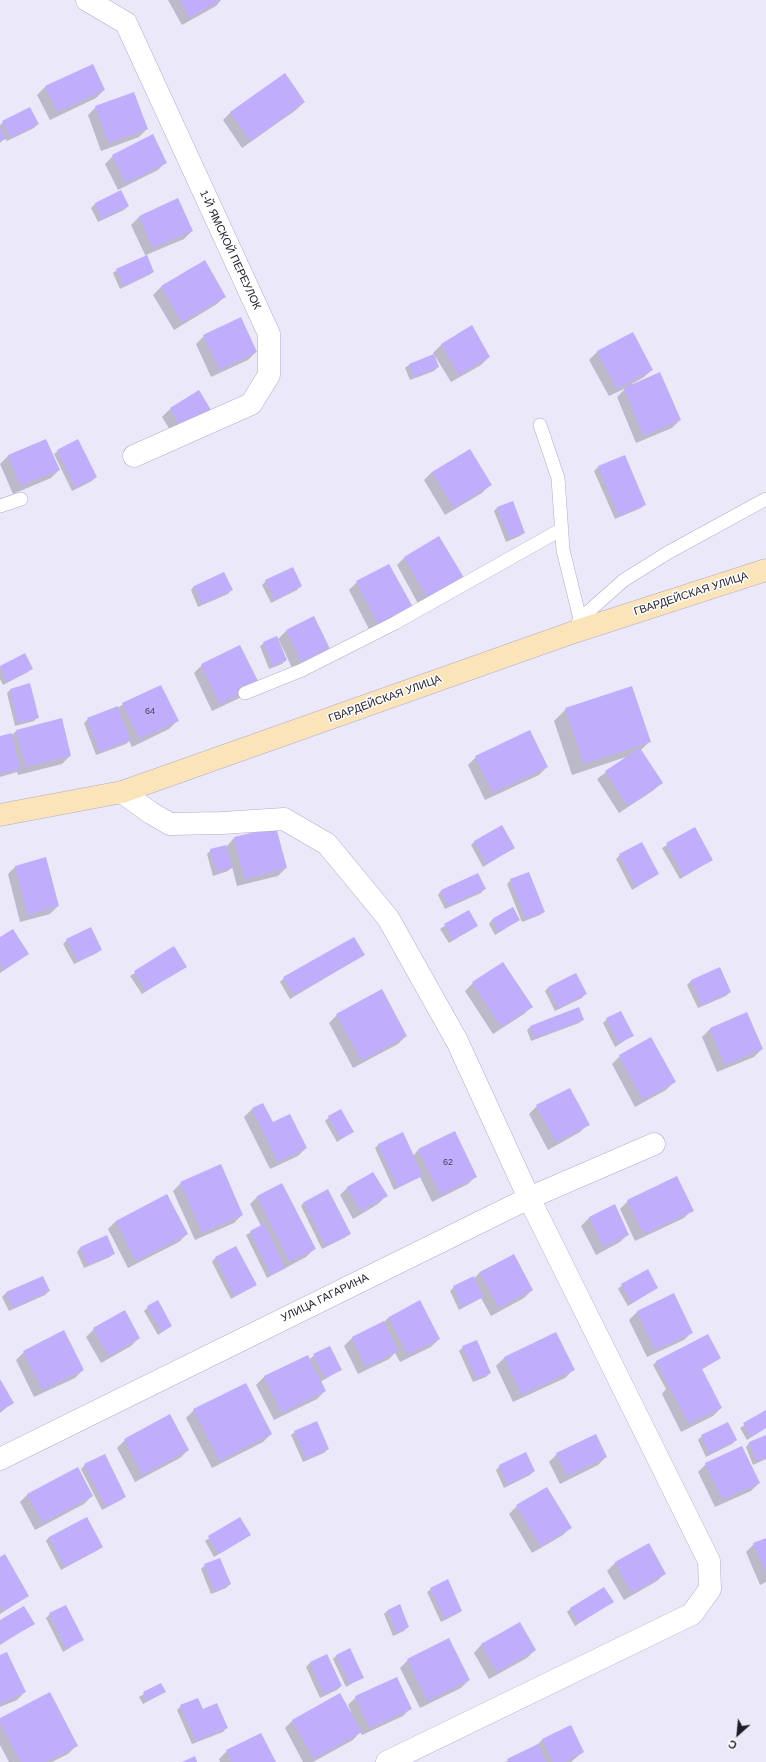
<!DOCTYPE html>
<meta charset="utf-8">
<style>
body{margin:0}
#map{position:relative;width:766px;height:1762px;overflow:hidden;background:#ebe8fa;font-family:Helvetica,sans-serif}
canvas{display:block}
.north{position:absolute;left:718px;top:1714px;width:40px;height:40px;-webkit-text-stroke:3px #fff;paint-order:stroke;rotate:207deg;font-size:11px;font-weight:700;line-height:16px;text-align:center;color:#1f1c27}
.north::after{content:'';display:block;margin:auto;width:14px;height:18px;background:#1f1c27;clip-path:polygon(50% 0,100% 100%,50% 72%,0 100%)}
</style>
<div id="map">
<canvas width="766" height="1762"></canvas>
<div class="north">С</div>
</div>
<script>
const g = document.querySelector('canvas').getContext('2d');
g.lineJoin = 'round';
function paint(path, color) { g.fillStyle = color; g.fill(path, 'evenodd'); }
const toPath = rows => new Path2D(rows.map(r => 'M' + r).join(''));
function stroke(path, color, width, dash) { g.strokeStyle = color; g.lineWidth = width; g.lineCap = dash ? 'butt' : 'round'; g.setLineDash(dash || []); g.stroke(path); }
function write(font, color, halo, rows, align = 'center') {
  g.font = font + ' Helvetica,sans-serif'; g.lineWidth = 3; g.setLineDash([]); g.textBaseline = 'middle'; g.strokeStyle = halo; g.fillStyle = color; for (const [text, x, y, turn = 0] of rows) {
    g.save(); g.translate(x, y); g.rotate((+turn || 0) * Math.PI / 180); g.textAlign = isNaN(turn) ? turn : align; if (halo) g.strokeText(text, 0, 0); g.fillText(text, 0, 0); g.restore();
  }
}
paint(toPath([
 [168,0,221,0,216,6,182,25],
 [45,87,104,90,96,98,50,120,37,95],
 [304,102,296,110,242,148,223,120,231,112],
 [96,107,147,129,139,137,101,151,88,115],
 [3,122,38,124,34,128,7,141,5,138,0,143,0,125],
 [113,156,166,162,158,170,118,190,105,164],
 [121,191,128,206,124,210,98,222,91,208,95,204],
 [139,217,192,231,184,239,146,255,153,272,149,275,120,289,113,273,117,270,146,257,131,225],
 [204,262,225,296,217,304,174,330,153,295,161,287],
 [472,327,489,357,481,365,451,382,433,353,441,345],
 [632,333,652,370,644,377,632,384,633,385,680,420,672,428,636,443,617,397,626,388,609,396,589,360,597,352],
 [204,336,256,352,248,360,211,377,196,344],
 [433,355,438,367,434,371,410,380,405,368,409,365],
 [199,392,173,435,162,417,170,409],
 [46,440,59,470,51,478,13,494,0,464,8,456],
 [58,451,96,477,92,481,72,491,54,454],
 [598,467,644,505,641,508,615,519,594,471],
 [432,472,490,485,482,493,445,515,424,480],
 [498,507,524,533,520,536,506,542,494,511],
 [405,557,464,580,421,609,397,565],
 [389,565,413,609,372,635,349,590,357,582],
 [266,581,301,586,297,590,271,603,262,585],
 [194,586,231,590,228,594,198,607,191,590],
 [286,631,330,651,294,672,279,640,277,640,286,660,282,664,269,669,260,646,264,643,277,640],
 [25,654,32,668,28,672,3,685,0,679,0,667],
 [202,665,250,693,212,711,194,673],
 [10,690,38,717,34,721,15,726,7,693],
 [123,704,177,721,169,729,132,747,129,741,126,744,96,755,84,723,88,719,118,708],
 [566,709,650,741,641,750,662,782,654,790,619,813,597,779,626,757,572,775,554,721],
 [17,730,70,756,62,764,18,775,17,772,0,777,0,737,11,736],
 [476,757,547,767,539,775,485,800,468,765],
 [695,828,712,860,680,879,662,848],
 [234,838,286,868,278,876,237,886,232,867,228,871,213,876,207,854,211,850,226,847],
 [475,841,513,848,483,867,471,845],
 [620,855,658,874,632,890,616,859],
 [16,866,58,906,50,914,20,922,8,874],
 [478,874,484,889,481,893,445,909,438,895,441,891],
 [511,880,544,912,540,915,522,922,507,884],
 [468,911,477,926,449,943,440,929],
 [492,920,519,920,495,935,489,924],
 [0,939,28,954,0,973],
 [67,940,101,949,97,953,74,964,63,944],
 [174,947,185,966,142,994,130,976],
 [364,955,290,999,280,982,284,978],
 [503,963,532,1006,524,1014,493,1034,465,991,473,983],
 [719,969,730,992,726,996,698,1008,687,985,691,981],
 [548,988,585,994,582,998,555,1011,545,991],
 [747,1014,762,1049,754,1057,717,1072,702,1037,710,1029],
 [337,1015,406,1036,398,1044,353,1068,329,1023],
 [583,1019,579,1023,531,1041,527,1030,531,1026],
 [607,1019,632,1036,615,1047,603,1023],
 [620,1056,674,1082,666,1090,635,1107,612,1064],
 [537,1106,588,1124,580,1132,548,1150,529,1114],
 [252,1109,272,1124,306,1148,298,1156,270,1169,244,1117],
 [329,1117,352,1132,337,1142,325,1121],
 [379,1144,413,1156,418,1150,476,1176,468,1184,432,1202,420,1177,394,1190,375,1148],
 [181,1183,242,1215,234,1223,195,1240,173,1191],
 [348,1187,386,1196,378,1204,353,1219,340,1195],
 [167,1195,187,1234,179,1242,128,1268,108,1229,116,1221],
 [258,1196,314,1249,306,1257,267,1278,246,1235,261,1226,250,1204],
 [628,1201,692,1210,684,1218,635,1241,620,1209],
 [304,1202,349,1234,346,1237,322,1249,301,1206],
 [614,1206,628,1234,620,1242,596,1255,581,1226,589,1218],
 [80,1248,113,1253,110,1257,84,1268,77,1252],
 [514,1255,532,1290,524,1298,491,1316,481,1298,459,1310,450,1291,454,1287,474,1279,480,1272],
 [215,1258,256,1285,231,1299,212,1262],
 [42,1277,49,1291,45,1295,9,1311,2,1297,6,1293],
 [622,1285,657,1288,628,1306,618,1289],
 [674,1294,692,1332,684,1340,647,1357,629,1320,637,1312],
 [420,1302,439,1339,431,1347,400,1362,395,1353,389,1359,358,1374,344,1346,352,1338,384,1322,389,1317],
 [148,1307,171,1326,158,1335,144,1311],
 [94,1329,139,1338,131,1346,101,1363,86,1337],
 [556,1334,573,1370,565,1378,513,1402,496,1366,504,1358],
 [463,1347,490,1373,486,1377,473,1382,459,1351],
 [24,1352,83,1370,75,1378,34,1397,16,1360],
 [314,1355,341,1370,320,1382,325,1391,317,1399,274,1420,256,1385,264,1377,307,1356,309,1360],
 [720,1358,701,1370,721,1408,713,1416,681,1432,662,1394,666,1389,653,1365,657,1361],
 [0,1381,12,1403,0,1413],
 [194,1410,271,1434,263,1442,212,1468,186,1418],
 [766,1411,766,1428,747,1440,740,1428],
 [170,1416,188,1450,180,1458,135,1482,117,1448,125,1440],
 [728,1423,736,1440,732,1444,706,1457,698,1440,702,1436],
 [295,1432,328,1449,324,1453,303,1462,291,1435],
 [766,1436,766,1459,753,1465,746,1447,749,1443],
 [557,1454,606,1457,598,1465,560,1484,549,1462],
 [706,1464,759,1483,751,1491,715,1507,698,1472],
 [85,1465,125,1497,121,1500,102,1510,81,1469],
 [500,1466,534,1471,530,1475,504,1488,496,1470],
 [28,1494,92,1496,84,1504,35,1530,20,1502],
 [517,1506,571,1527,563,1535,532,1553,509,1514],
 [240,1518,246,1538,214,1557,205,1541],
 [49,1537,102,1547,98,1550,61,1570,46,1541],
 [766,1539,766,1582,760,1585,746,1552,754,1544],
 [649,1544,665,1573,657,1581,624,1600,607,1571,615,1563],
 [0,1559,28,1596,0,1614],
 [205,1565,230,1584,226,1588,211,1594,201,1569],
 [431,1589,461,1611,457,1614,441,1622,427,1592],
 [612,1602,575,1626,567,1612,571,1608],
 [400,1606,408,1627,404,1631,393,1636,384,1614,388,1610],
 [50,1614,82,1640,63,1652,46,1618],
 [0,1621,33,1624,0,1645],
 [481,1645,535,1650,527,1658,489,1679,474,1653],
 [327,1655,341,1686,337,1690,320,1698,306,1667,310,1663],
 [337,1655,363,1677,346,1687,333,1659],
 [0,1656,25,1692,17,1700,0,1707],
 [408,1660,469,1680,461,1688,420,1708,400,1668],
 [161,1684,165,1692,143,1704,139,1697],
 [356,1697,411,1708,403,1716,362,1735,360,1732,353,1740,313,1762,303,1762,285,1728,293,1720,349,1712,351,1711,348,1705],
 [181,1706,226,1728,223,1732,192,1744,177,1710],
 [0,1719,76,1746,68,1754,52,1762,9,1762,0,1745],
 [542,1740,583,1752,571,1762,505,1762,537,1745],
 [227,1751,275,1762,220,1762,219,1759]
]), '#0003');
paint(toPath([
 [180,0,221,0,190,18],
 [93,64,105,90,58,112,45,86],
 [285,73,305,102,251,141,230,112],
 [134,92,148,129,109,143,95,106],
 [30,107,39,124,11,138,2,121],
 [0,125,6,139,0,141],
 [153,134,167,163,126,183,112,155],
 [121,190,129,206,102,219,95,203],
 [178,198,193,231,153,248,139,216],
 [147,255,154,272,124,286,116,269],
 [205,260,226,297,182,322,161,286],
 [241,317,257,352,220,370,203,335],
 [472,325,490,357,459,375,441,344],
 [633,332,653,370,617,389,597,351],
 [434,354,439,367,414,377,409,364],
 [660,372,681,420,644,436,624,388],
 [199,390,211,410,181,427,170,408],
 [46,439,60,470,21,486,8,455],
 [78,439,97,477,76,488,57,450],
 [470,449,492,485,454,508,432,472],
 [625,455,646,505,619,516,598,466],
 [513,501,525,533,510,538,497,507],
 [439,536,466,581,430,602,404,557],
 [389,564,414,609,380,627,356,581],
 [293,567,302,586,275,600,265,580],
 [224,572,233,590,202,604,194,586],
 [314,616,331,651,303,664,286,630],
 [277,636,287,660,273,666,263,642],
 [240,645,260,685,220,704,201,664],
 [25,653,33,669,7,682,0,666],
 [30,683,39,718,18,723,10,689],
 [161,685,179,721,140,739,122,703],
 [632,686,651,742,584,764,565,708],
 [118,706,131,740,100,752,87,718],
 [62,718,71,756,26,767,16,730],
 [530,730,548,767,493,793,475,756],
 [12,733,21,769,0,774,0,736],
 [640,748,663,783,628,806,605,771],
 [502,825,515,848,487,864,474,841],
 [276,827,287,868,245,879,234,837],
 [695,827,713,860,684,876,666,843],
 [642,842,659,874,636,887,619,854],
 [226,845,233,868,217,872,210,849],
 [46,857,59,906,28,915,15,866],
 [529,872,545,912,526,919,510,879],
 [478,873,486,889,448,906,441,890],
 [513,907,520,920,499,932,492,919],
 [469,910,478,926,453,940,444,924],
 [91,927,102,950,78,961,66,939],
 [13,929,29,954,4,970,0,963,0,937],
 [354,937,365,955,294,995,283,977],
 [174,946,187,967,146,991,134,971],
 [503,962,533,1007,501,1027,472,982],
 [720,967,731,992,702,1005,691,980],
 [576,973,587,994,559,1008,548,987],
 [382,989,407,1036,362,1061,336,1014],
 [579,1007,584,1020,535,1038,530,1026],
 [621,1011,634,1036,619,1043,606,1018],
 [747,1012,763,1049,725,1065,710,1028],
 [651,1037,676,1082,643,1100,619,1055],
 [570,1088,590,1125,556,1142,536,1105],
 [263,1103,273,1122,290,1114,307,1148,278,1162,252,1108],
 [341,1109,354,1132,341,1139,328,1116],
 [455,1131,477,1177,441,1195,418,1149],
 [403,1132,423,1176,398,1187,378,1144],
 [221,1164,243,1215,203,1233,180,1182],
 [373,1172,388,1196,361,1211,347,1187],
 [677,1176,694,1211,644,1234,627,1200],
 [282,1183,316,1249,290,1262,257,1196],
 [328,1189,351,1234,326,1246,304,1202],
 [167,1194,188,1234,136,1261,116,1221],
 [615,1204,629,1235,604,1247,589,1217],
 [265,1223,286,1268,271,1275,250,1231],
 [107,1235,115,1254,88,1265,80,1247],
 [236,1246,257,1285,235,1296,215,1257],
 [514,1254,533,1290,499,1308,480,1272],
 [648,1269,658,1288,632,1303,621,1284],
 [43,1276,50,1291,13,1308,6,1292],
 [474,1276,484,1297,462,1307,453,1286],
 [674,1293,693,1333,655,1350,637,1311],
 [158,1300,172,1326,162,1332,147,1306],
 [420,1300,440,1339,408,1355,389,1317],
 [125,1310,140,1338,109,1356,93,1328],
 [384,1321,399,1351,366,1367,352,1337],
 [64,1330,84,1370,43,1390,23,1351],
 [556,1332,575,1370,522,1395,504,1357],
 [708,1334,721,1358,702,1369,722,1408,689,1424,656,1361],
 [477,1340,491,1373,477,1379,462,1346],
 [330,1346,342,1370,325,1378,313,1354],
 [308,1355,326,1391,282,1413,264,1376],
 [0,1379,14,1403,0,1411],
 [246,1383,272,1434,220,1461,193,1409],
 [766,1410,766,1428,751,1437,743,1423],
 [170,1414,189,1450,143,1475,124,1439],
 [317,1421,329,1449,307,1459,294,1431],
 [728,1422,737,1440,710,1454,701,1435],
 [596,1434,607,1457,568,1476,556,1453],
 [766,1435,766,1458,757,1461,749,1442],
 [742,1446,760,1483,723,1500,705,1463],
 [526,1452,535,1471,508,1485,499,1465],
 [105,1454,126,1497,106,1507,84,1464],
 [78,1467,93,1496,43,1523,27,1494],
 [547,1487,572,1528,541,1546,516,1505],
 [87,1517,103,1547,65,1567,49,1537],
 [240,1517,251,1535,219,1554,208,1536],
 [766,1538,766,1572,753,1543],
 [649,1543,666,1574,632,1593,615,1562],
 [5,1554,29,1596,4,1611,0,1604,0,1557],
 [220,1558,231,1584,215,1591,204,1564],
 [448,1579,462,1611,445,1619,430,1588],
 [604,1587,614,1602,579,1623,570,1608],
 [400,1604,409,1627,397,1633,388,1610],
 [66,1605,84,1640,67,1649,49,1613],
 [24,1606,35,1624,0,1644,0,1620],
 [520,1622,536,1650,497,1672,481,1644],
 [449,1638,470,1680,428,1701,407,1659],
 [350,1648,364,1678,350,1684,336,1655],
 [7,1652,26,1692,0,1704,0,1655],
 [327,1654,342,1686,324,1694,310,1662],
 [397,1677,412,1709,370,1728,355,1696],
 [161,1683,166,1692,147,1701,143,1692],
 [50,1692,78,1746,46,1762,21,1762,0,1722,0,1718],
 [340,1693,362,1732,314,1759,292,1720],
 [198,1698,203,1709,217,1703,228,1728,196,1741,180,1705],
 [571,1725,584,1752,565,1762,553,1762,542,1739],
 [261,1733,276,1762,232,1762,226,1750],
 [538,1744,547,1762,509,1762,507,1759],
 [195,1756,197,1762,182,1762]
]), '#c0adfc');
const lane = toPath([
 [540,425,558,478,563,550,580,619,577,625],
 [0,506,21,499],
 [580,619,624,580,669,552,766,499],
 [245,693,302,670,395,623,562,529]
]);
const street = toPath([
 [87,0,126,23,269,334,269,375,251,404,134,456],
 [122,792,151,813,170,824,222,823,284,819,327,844,388,918,457,1041,529,1198,709,1561,710,1589,692,1614,387,1762],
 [0,1459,529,1198,654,1144]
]);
const secondary = toPath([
 [0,815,122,792,574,632,766,570]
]);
stroke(lane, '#b1abc8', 14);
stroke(street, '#b1abc8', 23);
stroke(secondary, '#b1abc8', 23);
stroke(lane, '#fff', 13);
stroke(street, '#fff', 22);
stroke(secondary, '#fbe3ba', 22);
write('9px', '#47405c', null, [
 ["64",150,712],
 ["62",448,1163]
]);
write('11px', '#1f1c27', '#fff', [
 ["1-Й ЯМСКОЙ ПЕРЕУЛОК",230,250,65],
 ["ГВАРДЕЙСКАЯ УЛИЦА",691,594,-18],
 ["ГВАРДЕЙСКАЯ УЛИЦА",385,699,-20],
 ["УЛИЦА ГАГАРИНА",325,1298,-26]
]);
</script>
